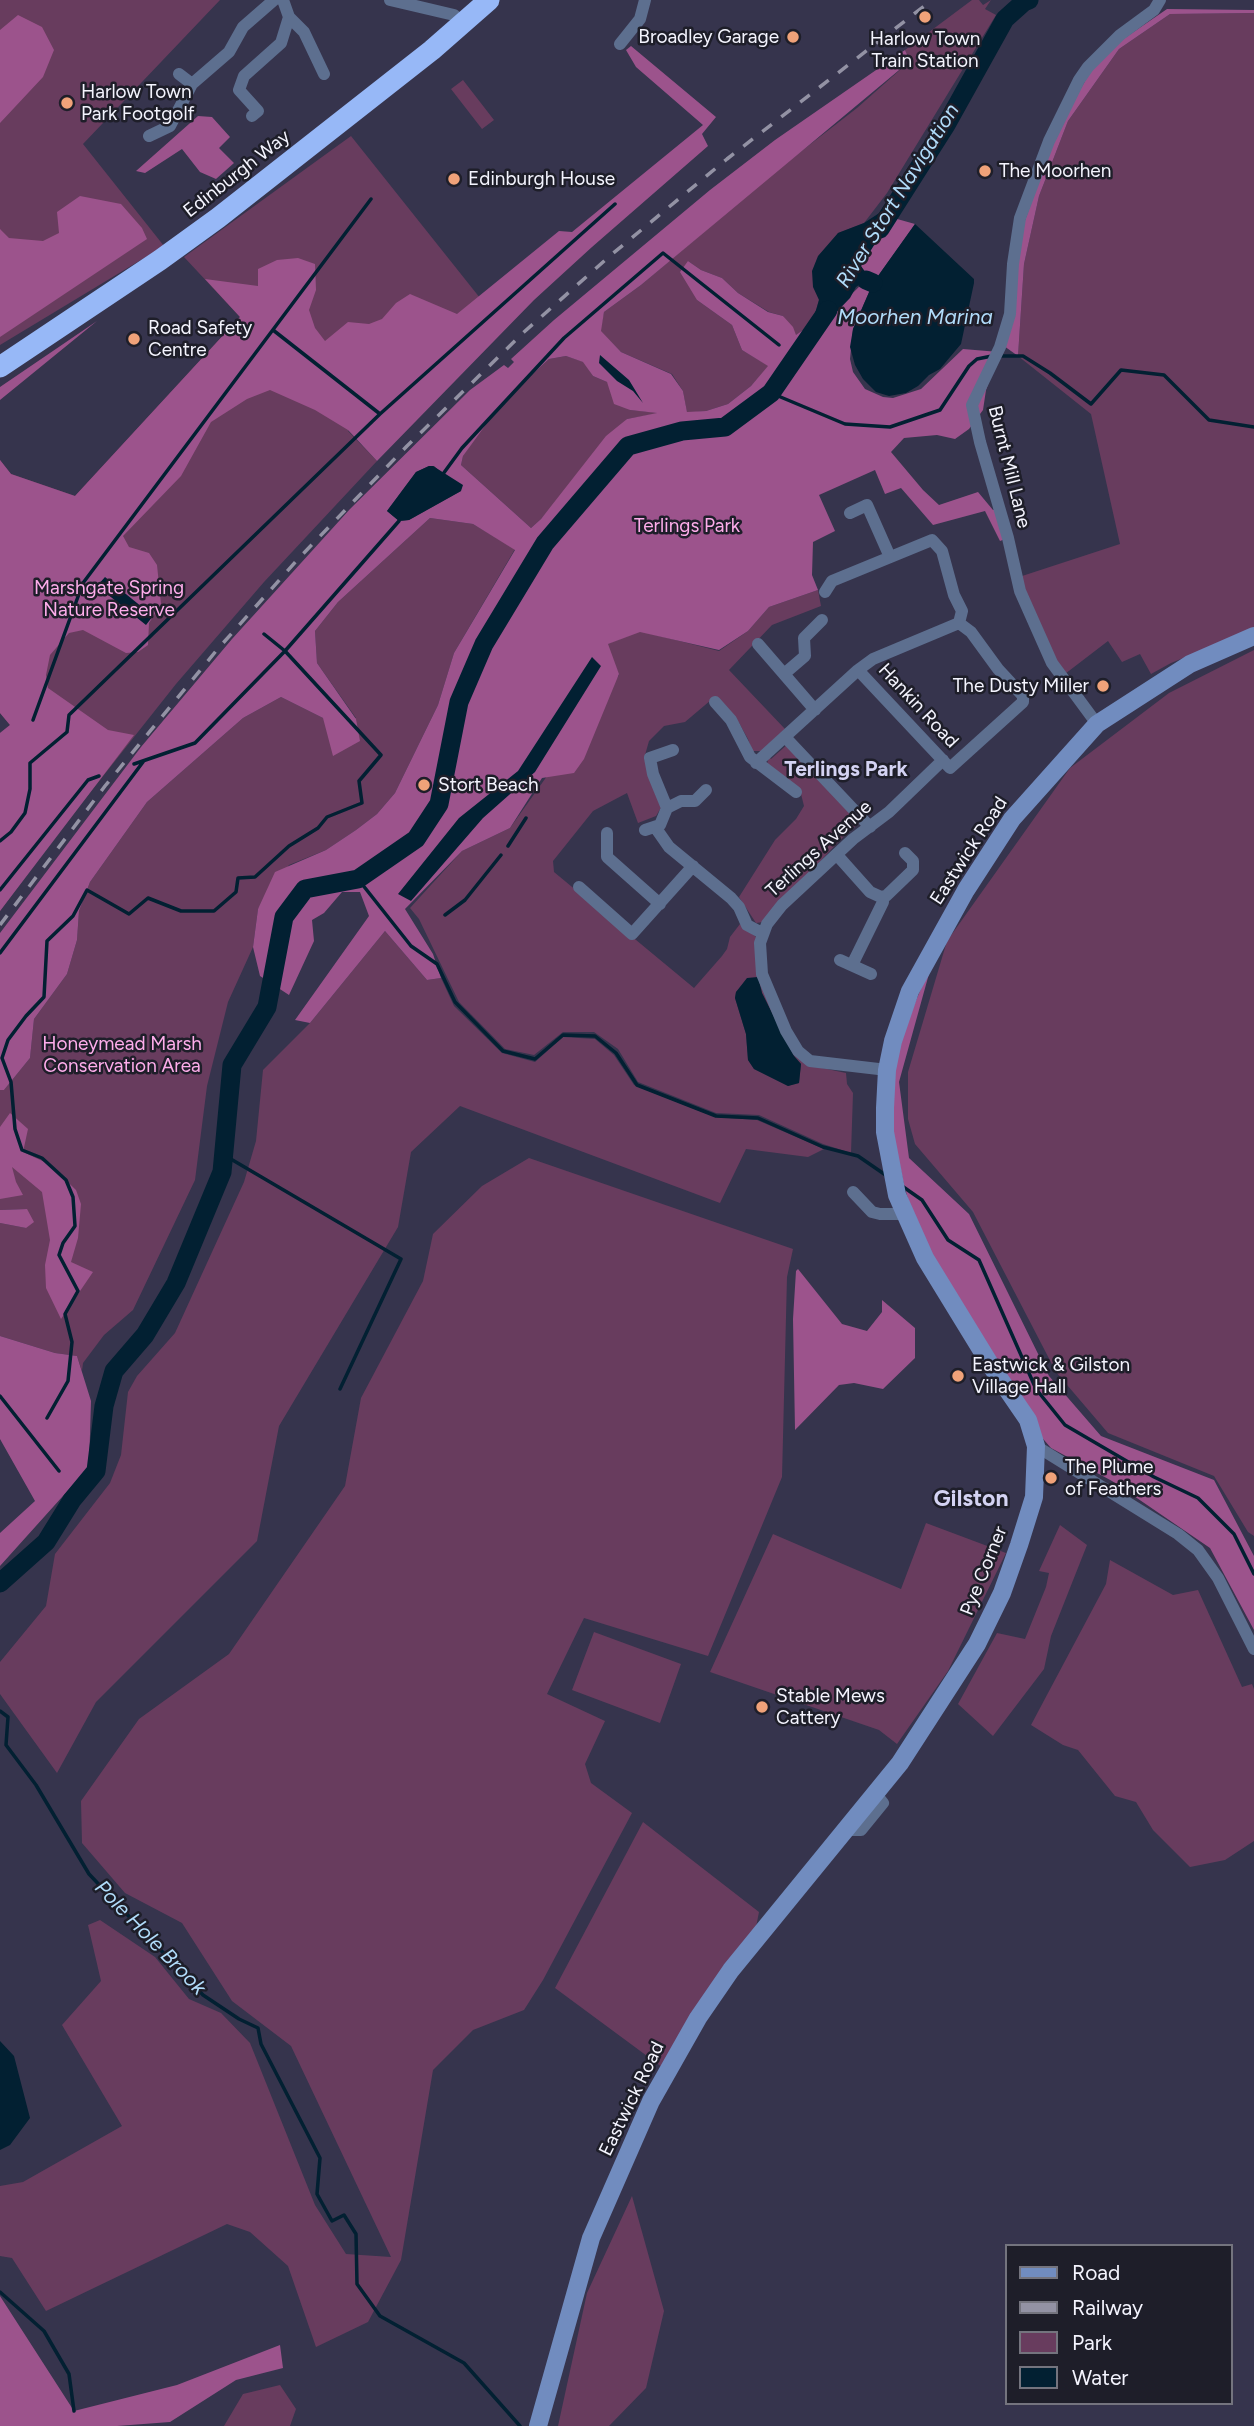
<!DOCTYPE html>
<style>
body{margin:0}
#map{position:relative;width:1254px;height:2426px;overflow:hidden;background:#36344d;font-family:Figtree,sans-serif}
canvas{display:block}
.legend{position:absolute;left:1005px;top:2244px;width:228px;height:161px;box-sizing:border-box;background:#1e1e29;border:2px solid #74747e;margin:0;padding:9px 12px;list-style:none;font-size:21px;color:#f4f4fe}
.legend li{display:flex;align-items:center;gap:14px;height:35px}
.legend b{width:35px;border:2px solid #74747e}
</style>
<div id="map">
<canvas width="1254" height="2426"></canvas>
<ul class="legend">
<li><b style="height:9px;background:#718cbf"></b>Road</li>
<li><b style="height:9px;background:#9392a4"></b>Railway</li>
<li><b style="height:19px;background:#683c5e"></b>Park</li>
<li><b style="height:19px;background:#022032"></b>Water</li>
</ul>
</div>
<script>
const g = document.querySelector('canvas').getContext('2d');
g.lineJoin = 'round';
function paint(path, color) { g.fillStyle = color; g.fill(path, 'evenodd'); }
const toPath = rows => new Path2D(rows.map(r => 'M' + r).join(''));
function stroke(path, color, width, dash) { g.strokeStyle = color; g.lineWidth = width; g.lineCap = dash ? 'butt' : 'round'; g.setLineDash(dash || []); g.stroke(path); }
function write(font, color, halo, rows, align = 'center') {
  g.font = font + ' Figtree,sans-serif'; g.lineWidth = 5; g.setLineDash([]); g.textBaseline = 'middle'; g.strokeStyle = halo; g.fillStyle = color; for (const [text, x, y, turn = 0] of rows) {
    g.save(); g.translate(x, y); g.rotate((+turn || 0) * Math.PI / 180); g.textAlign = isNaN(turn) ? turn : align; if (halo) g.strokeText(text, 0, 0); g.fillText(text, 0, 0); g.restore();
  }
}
paint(toPath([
 [0,0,220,0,83,144,164,246,0,345],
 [972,0,979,0,983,5,991,0,985,9,996,15,887,193,864,223,838,233,812,324,796,336,783,316,769,312,738,293,722,278,701,270,688,261,697,300,732,325,742,350,769,366,751,386,728,404,706,411,687,413,683,391,672,374,621,352,600,331,604,312,641,285,781,167,857,108,910,61,905,50],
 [1254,13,1254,629,1171,663,1151,674,1140,654,1122,662,1108,641,1061,677,1016,578,1120,544,1091,414,1018,356,1024,264,1039,196,1068,121,1119,49,1170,14],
 [463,80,494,120,482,129,451,89],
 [351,136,480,298,348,431,377,461,264,582,176,684,54,838,0,911,0,733,10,725,0,713,0,460,11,474,75,496,240,317,184,257],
 [566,356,584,362,593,376,607,382,630,410,661,413,627,419,541,519,531,528,461,465,463,456,470,445,495,412,526,380,549,359],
 [430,518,473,524,515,549,454,653,438,705,395,793,377,814,356,830,326,850,289,865,258,909,253,947,228,1002,207,1086,195,1180,133,1310,104,1335,83,1363,82,1371,77,1356,55,1353,0,1336,0,1223,26,1228,27,1209,0,1210,0,1090,4,1090,30,1058,34,1019,67,974,77,940,79,911,90,882,147,802,243,718,281,697,323,718,356,718,317,663,315,631,338,602],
 [818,590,821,606,772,625,729,670,785,729,762,751,752,751,748,739,739,723,711,700,685,722,664,726,649,741,645,755,662,806,656,816,638,823,627,793,593,811,553,861,554,872,694,988,722,956,727,949,730,937,740,924,756,937,757,956,808,1065,846,1073,847,1084,853,1093,851,1153,823,1144,759,1115,716,1113,638,1082,618,1049,594,1032,563,1032,534,1055,505,1049,459,1002,419,919,410,908,462,851,510,828,619,675,607,644,640,631,719,651,748,631,769,607],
 [758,977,762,993,776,1021,794,1056,801,1064,799,1083,788,1086,754,1069,748,1060,746,1034,735,998,736,992,744,985],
 [1254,650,1254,1536,1248,1532,1214,1476,1108,1433,1056,1372,973,1212,915,1144,908,1119,908,1072,947,941,1070,768,1169,693],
 [789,743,861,822,845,835,763,922,756,923,739,897,775,840,796,819,804,806,800,790,767,764,769,757,771,759],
 [385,931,427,980,441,978,454,1006,502,1053,535,1062,563,1037,595,1039,614,1055,634,1085,715,1117,757,1120,824,1149,808,1157,746,1149,720,1203,460,1106,411,1152,398,1227,279,1426,257,1541,96,1702,57,1773,0,1694,0,1662,46,1606,55,1554,110,1483,121,1455,128,1392,137,1376,175,1333,244,1182,256,1141,263,1070,310,1023],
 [529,1158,793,1249,787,1277,782,1477,708,1656,584,1618,547,1694,605,1721,585,1764,591,1783,632,1813,543,1980,524,2010,473,2030,433,2070,401,2260,368,2322,316,2347,288,2266,250,2232,227,2224,46,2311,12,2258,0,2256,0,2186,23,2182,122,2126,62,2025,101,1981,88,1925,100,1920,155,1957,189,1999,221,2013,250,2043,315,2205,346,2254,391,2257,291,2046,232,2001,182,1923,125,1893,82,1843,81,1801,139,1719,229,1654,345,1486,361,1398,423,1281,433,1234,482,1186],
 [926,1523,1006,1553,948,1671,897,1744,879,1730,710,1672,773,1534,901,1589],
 [1060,1525,1087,1545,1051,1636,1044,1669,993,1736,958,1704,997,1633,1025,1639,1046,1587,1049,1573,1039,1571],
 [1110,1560,1173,1595,1198,1590,1242,1687,1252,1684,1254,1689,1254,1841,1225,1860,1190,1867,1153,1830,1136,1802,1115,1796,1078,1750,1063,1745,1031,1725,1106,1584],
 [594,1632,681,1664,660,1723,572,1690],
 [643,1822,759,1912,753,1942,666,2070,555,1988],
 [632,2196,664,2311,646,2388,609,2426,558,2426,587,2293],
 [280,2385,296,2409,290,2426,224,2426,243,2394]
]), '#683c5e');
paint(toPath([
 [1167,9,1254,10,1254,13,1170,14,1119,49,1068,121,1039,196,1024,264,1018,356,1004,346,1017,243,1057,130,1092,69,1122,40],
 [18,15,42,27,54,50,43,77,0,123,0,30],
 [631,46,716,117,702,134,708,146,592,247,534,300,377,461,348,430,315,410,270,390,247,399,211,422,181,476,123,536,129,547,149,553,157,565,161,604,149,623,148,645,138,652,126,653,83,630,69,633,50,655,46,675,48,688,108,730,134,735,0,911,0,733,10,725,0,713,0,460,11,474,75,496,240,317,205,279,258,286,258,269,277,260,298,258,315,264,316,290,309,310,315,328,325,341,348,322,369,324,382,319,396,303,410,294,457,314,559,231,572,232,703,125,636,67,626,50],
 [905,50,910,61,641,285,604,312,601,331,621,352,671,374,683,391,687,412,706,411,728,404,751,386,768,366,742,350,732,325,697,300,680,272,688,261,701,270,722,278,738,293,768,312,783,316,793,327,796,335,812,324,815,330,866,280,861,266,890,217,915,224,873,283,853,329,850,359,853,372,865,389,883,397,893,398,921,389,963,349,999,352,986,390,983,410,969,429,955,439,937,435,904,438,891,452,923,490,939,505,978,492,993,510,1001,508,1008,538,1000,541,985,511,933,525,901,488,885,494,875,470,819,495,835,531,813,542,812,575,818,590,769,607,748,631,719,650,640,632,608,644,619,674,584,759,574,773,542,778,510,828,462,851,405,909,433,954,441,978,427,980,385,931,310,1023,295,1020,369,916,360,892,342,892,324,913,312,920,314,941,289,995,260,976,253,947,258,909,275,872,326,850,356,830,377,814,395,793,438,705,454,653,515,550,473,524,430,518,338,602,315,631,317,663,356,719,360,741,333,756,323,718,281,697,243,718,147,802,90,882,79,911,77,940,67,974,34,1019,30,1058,4,1090,0,1090,0,933,141,747,232,639,350,509,470,390,504,365,508,368,514,362,511,359,554,320,710,190,775,140],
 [566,356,583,362,593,376,607,382,614,404,630,410,657,413,627,419,606,436,541,519,531,528,461,465,463,456,495,412,526,380,549,359],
 [429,466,434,466,461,491,409,520,399,521,387,511,416,472],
 [198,116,212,117,230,137,219,148,234,163,216,179,200,172,182,149,145,173,136,171],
 [80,196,121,204,142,228,147,239,0,337,0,229,9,238,43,241,59,233,57,212],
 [97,321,0,400,0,387],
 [932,963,899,1082,909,1158,969,1214,1049,1376,1101,1436,1214,1480,1254,1556,1254,1630,1210,1548,1112,1481,1051,1448,1038,1433,925,1258,904,1185,890,1119,893,1054],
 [10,1113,28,1129,23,1152,49,1164,76,1190,81,1204,78,1238,71,1262,93,1272,61,1319,46,1288,45,1265,50,1240,42,1192,12,1167,16,1182,23,1195,0,1199,0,1127],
 [27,1209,34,1222,26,1228,0,1223,0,1210],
 [798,1269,842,1324,867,1331,882,1312,882,1300,915,1328,915,1358,883,1389,854,1383,839,1385,795,1430,793,1319,796,1271],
 [0,1336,55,1353,77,1356,91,1401,89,1467,0,1566,0,1533,35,1501,0,1439],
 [0,2296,74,2411,177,2385,280,2345,283,2368,236,2380,170,2422,117,2426,0,2426]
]), '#9c538c');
paint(toPath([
 [895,207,888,223,861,266,866,273,866,280,856,287,850,298,825,324,815,330,812,324,819,300,813,287,812,271,818,256,838,233,864,223,887,208],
 [915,224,974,279,974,283,961,344,940,369,929,375,918,386,906,393,889,396,876,392,863,379,855,365,850,347,853,329,873,283],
 [600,355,629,380,643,403,633,391,617,381,599,363],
 [429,466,433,466,463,485,461,491,409,520,399,521,387,511,416,472],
 [105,577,153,616,146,625,97,586],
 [592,657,601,666,535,772,483,818,411,901,398,894,459,818,518,771],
 [758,977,762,993,776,1021,794,1056,801,1064,799,1083,788,1086,754,1069,748,1060,746,1034,735,998,736,992,747,978],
 [0,2041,14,2056,30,2118,10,2145,0,2150]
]), '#022032');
stroke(toPath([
 [273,330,380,414],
 [1000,356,1023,356,1050,373,1091,404,1121,370,1164,375,1209,420,1254,427],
 [771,393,845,424,890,427,940,410,969,366,977,359,992,356],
 [443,474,462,448,564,338,663,253,779,345],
 [33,720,83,583,371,199],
 [134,764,195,743,285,651,399,521],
 [0,841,11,832,25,813,30,789,30,763,67,732,69,715,380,414,615,204],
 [508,846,526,818],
 [358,879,411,946,437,964,455,1002,503,1051,535,1059,563,1035,595,1036,616,1053,637,1085,716,1116,758,1118,823,1147,858,1156,887,1176],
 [0,890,88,780,99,776],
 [445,915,465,900,501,855],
 [0,953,143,762],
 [224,1155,401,1259,340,1389],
 [902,1186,922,1200,948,1240,979,1260,1036,1389,1065,1425,1154,1477,1198,1498,1234,1534,1254,1574],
 [0,1396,59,1471],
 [47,1418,68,1381,72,1342,65,1314,78,1291,59,1255,63,1243,75,1226,73,1197,66,1180,42,1158,22,1150,15,1129,11,1082,2,1058,8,1040,26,1016,44,997,47,941,73,916,87,890,129,914,148,898,181,911,214,911,236,892,238,878,255,877,289,846,318,828,327,817,362,803,359,781,381,755,285,651,264,634],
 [0,1711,8,1717,6,1745,36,1785,89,1874,203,1995,239,2019,258,2028,261,2044,320,2158,317,2194,332,2221,344,2215,356,2234,357,2284,380,2316,464,2363,520,2426],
 [0,2292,44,2331,69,2374,74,2411]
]), '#022032', 3.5);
stroke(toPath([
 [880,229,946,125,1005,19,1024,2,1029,0],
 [866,280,873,283],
 [0,1583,46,1542,72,1500,96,1471,104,1406,114,1371,145,1335,176,1283,222,1172,232,1065,267,1007,284,917,305,889,358,879,416,839,439,804,459,702,484,644,545,543,628,446,682,431,725,427,771,393,828,310]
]), '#022032', 19);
stroke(toPath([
 [283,0,289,17,304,32,324,74],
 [390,0,454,15,463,23],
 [620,44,640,19,645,0],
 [179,74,192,84],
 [252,116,258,111,239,90,244,76,281,43,289,17],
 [149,136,170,126,192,84,229,52,243,27,274,0],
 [850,513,867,505,890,557],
 [825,592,832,581,932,540,942,551,954,595,962,611,959,623],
 [758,644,815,710],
 [784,674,805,656,804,638,822,620],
 [715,702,731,720,750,757,796,792],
 [1097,724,1052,663,1020,591,1008,538,980,442,972,405,1000,347,1010,314,1013,264,1020,218,1049,141,1079,80,1088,67,1120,35,1154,10,1160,0],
 [785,737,870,827],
 [673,750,650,758,653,774,667,808,681,801,695,801,706,790],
 [756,763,858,670,873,659,959,623,971,632,998,669,1023,696,1023,702,950,768,858,670],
 [655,827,669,847,731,898,739,907,747,925,762,933],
 [645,830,660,825,667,808],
 [607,833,607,857,660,904],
 [837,855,870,892,881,897,886,896,913,870,913,861,905,853],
 [579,887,632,934,693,866],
 [840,960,871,974],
 [852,965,883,902,881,897],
 [887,1070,810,1061,798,1051,786,1031,762,974,760,943,767,924,782,905,853,839,889,812,943,760],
 [853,1192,872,1212,880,1214,903,1214],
 [1036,1446,1178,1534,1198,1550,1218,1578,1254,1649],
 [846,1830,861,1830,883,1803,875,1793]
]), '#5d6f8f', 12);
stroke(toPath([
 [538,2426,591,2238,651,2101,698,2018,731,1970,900,1763,977,1644,1002,1593,1019,1545,1034,1497,1036,1446,1028,1420,993,1369,925,1258,897,1195,885,1132,885,1108,887,1070,893,1041,910,991,966,890,1012,819,1097,724,1190,664,1254,636]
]), '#718cbf', 18);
stroke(toPath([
 [0,367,160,260,218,218,432,50,489,0]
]), '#97b8f7', 21);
stroke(toPath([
 [0,925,105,786,216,651,299,558,407,446,524,332,611,255,727,159,932,0]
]), '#9392a4', 3.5, [12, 12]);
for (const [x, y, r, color] of [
 [925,17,7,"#f0a279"],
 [793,37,7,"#f0a279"],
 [67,103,7,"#f0a279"],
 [985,171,7,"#f0a279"],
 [454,179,7,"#f0a279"],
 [134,339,7,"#f0a279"],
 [1103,686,7,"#f0a279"],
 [424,785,7,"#f0a279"],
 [958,1376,7,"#f0a279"],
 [1051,1478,7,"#f0a279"],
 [762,1707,7,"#f0a279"]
]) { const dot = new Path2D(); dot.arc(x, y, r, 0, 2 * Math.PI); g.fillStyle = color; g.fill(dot); stroke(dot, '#1e1e29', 2.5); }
write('19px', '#f4f4fe', '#1e1e29', [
 ["Broadley Garage",779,37,"right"],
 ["Harlow Town",925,39,"center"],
 ["Train Station",925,61,"center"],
 ["Harlow Town",81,92],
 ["Park Footgolf",81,114],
 ["The Moorhen",999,171],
 ["Edinburgh House",468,179],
 ["Road Safety",148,328],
 ["Centre",148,350],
 ["The Dusty Miller",1089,686,"right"],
 ["Stort Beach",438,785],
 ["Eastwick & Gilston",972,1365],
 ["Village Hall",972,1387],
 ["The Plume",1065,1467],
 ["of Feathers",1065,1489],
 ["Stable Mews",776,1696],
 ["Cattery",776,1718]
], 'left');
write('19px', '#f4f4fe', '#1e1e29', [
 ["Edinburgh Way",237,174,-38],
 ["Burnt Mill Lane",1009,467,76],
 ["Hankin Road",918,706,47],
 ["Terlings Avenue",819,849,-42],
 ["Eastwick Road",969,851,-57],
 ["Pye Corner",984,1571,-68],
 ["Eastwick Road",632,2099,-64]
]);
write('19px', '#feadeb', '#1e1e29', [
 ["Terlings Park",687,526],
 ["Marshgate Spring",109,588],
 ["Nature Reserve",109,610],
 ["Honeymead Marsh",122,1044],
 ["Conservation Area",122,1066]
]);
write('italic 21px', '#b1dcfa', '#1e1e29', [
 ["River Stort Navigation",898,196,-58],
 ["Moorhen Marina",915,318],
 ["Pole Hole Brook",150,1938,46]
]);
write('bold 21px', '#d4d3f3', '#1e1e29', [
 ["Terlings Park",846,770]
]);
write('bold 23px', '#d4d3f3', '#1e1e29', [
 ["Gilston",971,1499]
]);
</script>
